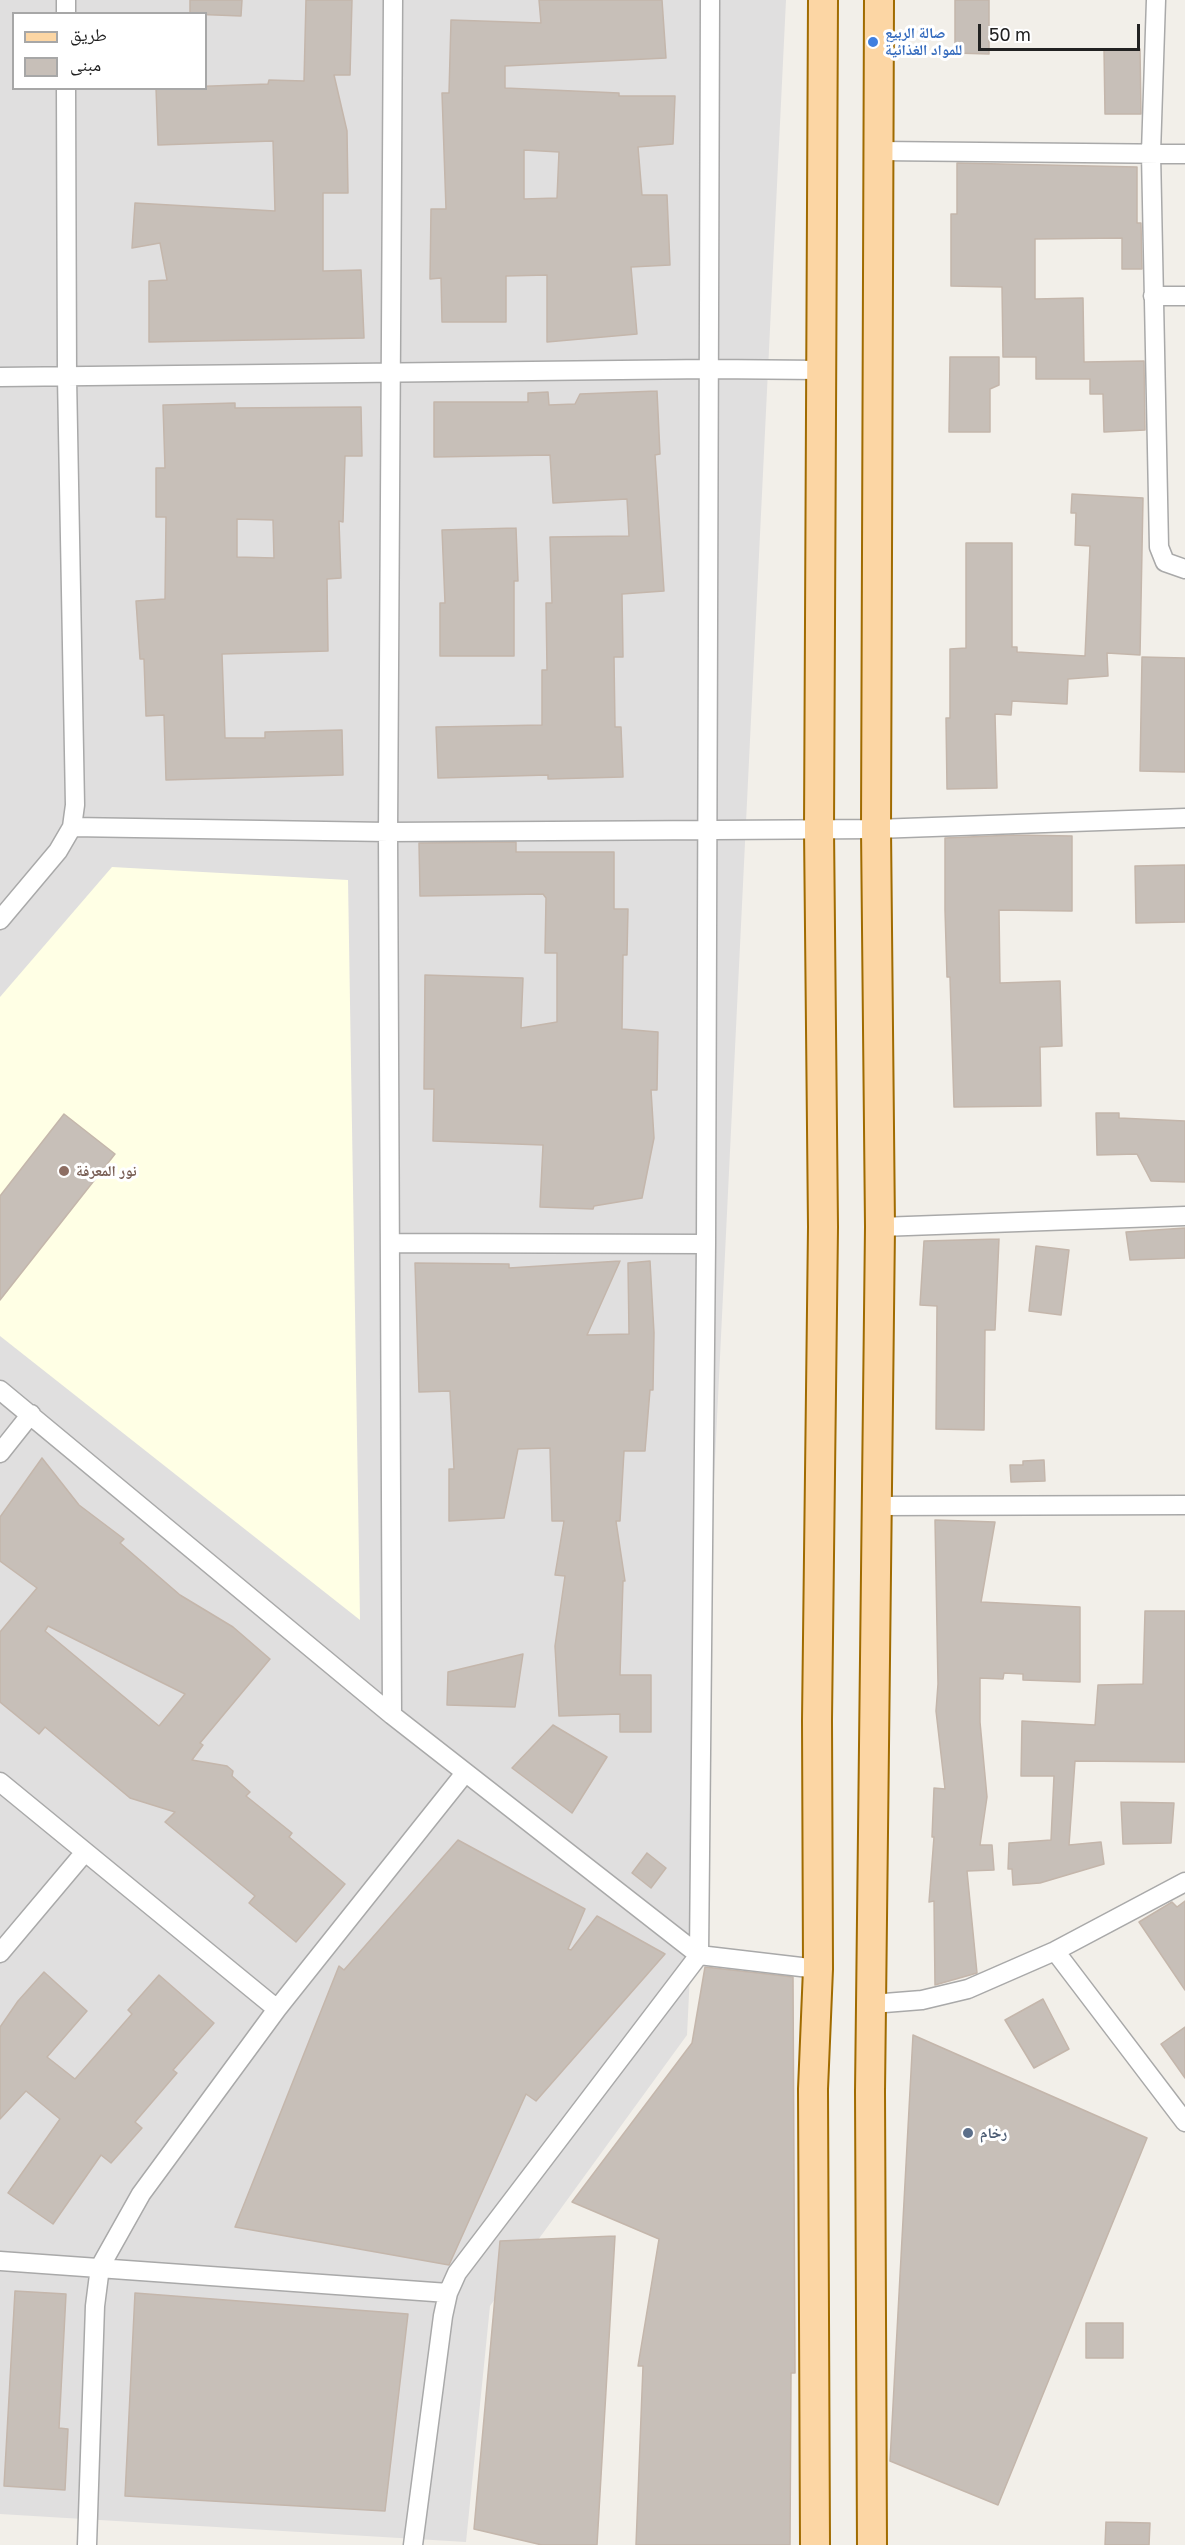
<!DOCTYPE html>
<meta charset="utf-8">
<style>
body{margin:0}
#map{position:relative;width:1185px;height:2545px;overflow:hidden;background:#f2efe9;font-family:"Golos Text","Noto Naskh Arabic",sans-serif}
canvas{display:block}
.legend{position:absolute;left:12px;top:12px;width:195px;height:78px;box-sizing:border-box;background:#fff;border:2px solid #a7a7a7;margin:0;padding:8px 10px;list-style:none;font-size:18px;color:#222}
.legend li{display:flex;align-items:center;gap:12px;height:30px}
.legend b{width:30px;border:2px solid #a7a7a7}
.scale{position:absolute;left:978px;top:24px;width:162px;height:27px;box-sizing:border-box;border:3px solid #222;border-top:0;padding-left:8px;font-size:18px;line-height:21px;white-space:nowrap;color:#222;-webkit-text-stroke:4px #fff;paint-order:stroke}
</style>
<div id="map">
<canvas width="1185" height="2545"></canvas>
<ul class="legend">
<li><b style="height:8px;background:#fcd6a4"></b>طريق</li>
<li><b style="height:16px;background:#c7bfb8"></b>مبنى</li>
</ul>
<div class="scale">50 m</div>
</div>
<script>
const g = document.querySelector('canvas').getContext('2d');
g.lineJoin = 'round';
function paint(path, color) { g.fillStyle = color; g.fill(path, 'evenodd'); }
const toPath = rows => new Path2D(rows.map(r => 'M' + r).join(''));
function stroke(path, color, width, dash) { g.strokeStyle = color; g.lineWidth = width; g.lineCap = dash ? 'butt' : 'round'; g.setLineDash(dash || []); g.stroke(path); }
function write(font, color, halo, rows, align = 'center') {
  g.font = font + ' "Golos Text","Noto Naskh Arabic",sans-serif'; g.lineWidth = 6; g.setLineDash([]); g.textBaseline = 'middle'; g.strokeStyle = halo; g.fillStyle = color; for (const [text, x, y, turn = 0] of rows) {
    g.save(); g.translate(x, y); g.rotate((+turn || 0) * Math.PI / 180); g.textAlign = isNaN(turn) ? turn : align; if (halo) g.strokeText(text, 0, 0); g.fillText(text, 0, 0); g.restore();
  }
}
paint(toPath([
 [0,0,786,0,687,2035,490,2306,466,2542,0,2514],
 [14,14,206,14,206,88,14,88]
]), '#e0dfdf');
paint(toPath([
 [112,867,348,880,360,1620,0,1336,0,997]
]), '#ffffe5');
const building = toPath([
 [190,0,242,0,241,16,190,14,190,0],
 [306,0,352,0,350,75,334,75,347,131,348,193,323,193,323,271,361,270,364,338,149,342,149,281,167,280,160,243,132,248,135,203,275,211,273,141,158,145,156,88,268,84,269,80,304,81,306,0],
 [539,0,662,0,666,58,505,66,505,88,619,93,619,96,675,96,673,144,638,147,642,195,667,195,670,265,631,267,637,334,547,342,547,275,506,276,506,322,442,322,441,278,430,279,431,209,446,209,442,93,449,93,451,20,541,23,539,0],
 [524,150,559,152,557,198,524,199,524,150],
 [955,0,989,0,989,54,955,53,955,0],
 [1104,49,1140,49,1141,114,1105,114,1104,49],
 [957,163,1137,167,1137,223,1141,223,1142,269,1122,269,1122,238,1035,239,1035,299,1083,298,1084,362,1144,361,1145,430,1104,432,1103,394,1090,394,1090,379,1036,379,1036,357,1003,357,1002,287,951,286,951,214,957,214,957,163],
 [950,357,999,357,999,385,990,389,990,432,949,432,950,357],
 [657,391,660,454,655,455,664,591,622,594,623,657,614,657,615,727,621,727,623,777,548,779,548,775,438,778,436,727,542,725,542,670,547,670,546,603,552,603,550,537,629,536,627,499,553,503,550,455,434,457,434,402,528,402,528,393,548,392,549,405,575,404,580,394,657,391],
 [235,403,235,408,361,407,362,456,345,456,343,522,339,521,341,578,327,579,328,651,222,654,225,738,265,738,265,732,342,730,343,775,166,780,164,715,146,716,144,659,140,659,136,601,165,599,166,517,156,517,156,468,165,468,163,405,235,403],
 [237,519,273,520,274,558,237,557,237,519],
 [1072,494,1143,498,1140,655,1107,653,1108,676,1068,679,1067,704,1012,701,1011,715,995,714,997,788,947,789,946,718,950,718,950,649,966,648,966,543,1012,543,1012,647,1017,647,1017,652,1085,656,1090,546,1075,545,1076,513,1071,513,1072,494],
 [516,528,518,581,514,581,514,656,440,656,440,603,445,603,442,530,516,528],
 [1142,657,1185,658,1185,772,1140,771,1142,657],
 [1014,835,1072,836,1072,911,999,910,1000,983,1060,981,1062,1046,1040,1047,1041,1106,954,1107,950,977,947,977,945,910,945,838,1014,835],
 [516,842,516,852,614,852,614,909,628,909,627,955,623,955,622,1029,658,1032,657,1090,651,1090,654,1138,642,1198,594,1206,593,1209,540,1207,543,1145,433,1141,434,1089,424,1089,425,975,523,978,521,1028,557,1022,557,953,545,953,546,898,543,894,420,896,419,843,516,842],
 [1185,865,1185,922,1136,923,1135,866,1185,865],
 [1096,1113,1119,1113,1119,1118,1185,1121,1185,1182,1151,1181,1137,1154,1097,1155,1096,1113],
 [64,1114,115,1154,0,1300,0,1196,64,1114],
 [1185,1228,1185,1258,1130,1260,1126,1232,1185,1228],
 [999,1239,995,1330,985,1330,984,1430,936,1429,937,1306,920,1305,924,1241,999,1239],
 [1036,1246,1069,1250,1061,1315,1029,1311,1036,1246],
 [620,1261,587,1335,629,1334,628,1263,650,1261,654,1333,653,1390,650,1390,645,1451,624,1451,620,1521,616,1521,625,1581,623,1581,620,1675,651,1675,651,1732,620,1732,620,1714,559,1716,555,1646,565,1576,555,1575,564,1521,552,1521,550,1448,518,1449,504,1518,449,1521,449,1469,454,1469,450,1391,419,1392,415,1263,509,1264,509,1268,620,1261],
 [42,1458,79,1505,124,1539,120,1543,180,1595,233,1627,270,1659,200,1743,203,1745,192,1760,227,1766,233,1771,232,1776,250,1792,246,1796,292,1833,289,1837,345,1884,296,1942,249,1903,255,1896,165,1822,175,1812,130,1798,45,1727,39,1734,0,1702,0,1632,37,1588,0,1561,0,1517,42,1458],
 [48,1626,185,1694,159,1726,45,1631,48,1626],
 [1044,1460,1045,1481,1011,1482,1010,1465,1023,1465,1023,1461,1044,1460],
 [935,1520,995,1522,981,1602,1080,1607,1080,1682,1023,1680,1023,1674,1004,1673,1003,1679,980,1678,980,1722,987,1797,980,1845,992,1845,994,1870,967,1871,977,1973,935,1985,934,1901,929,1902,934,1837,932,1837,934,1788,945,1789,936,1711,938,1684,935,1520],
 [1145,1611,1185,1611,1185,1762,1075,1761,1069,1845,1101,1842,1104,1864,1040,1883,1013,1885,1012,1869,1008,1869,1009,1843,1051,1840,1054,1776,1021,1776,1022,1721,1095,1725,1098,1685,1143,1684,1145,1611],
 [523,1654,515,1707,447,1705,448,1672,523,1654],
 [553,1725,607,1757,572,1813,512,1768,553,1725],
 [1121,1802,1174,1803,1171,1843,1123,1844,1121,1802],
 [458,1840,585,1909,568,1949,571,1950,597,1916,665,1954,536,2101,526,2094,449,2265,235,2227,339,1966,344,1970,458,1840],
 [647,1853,666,1868,651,1888,632,1873,647,1853],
 [1185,1901,1185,1990,1139,1922,1172,1902,1177,1907,1185,1901],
 [705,1967,793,1977,795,2373,791,2373,790,2545,636,2545,643,2366,638,2366,659,2239,572,2202,692,2043,705,1967],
 [44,1972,87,2011,47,2057,75,2079,132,2014,128,2010,159,1975,214,2023,173,2070,177,2073,135,2122,142,2128,111,2163,101,2155,53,2224,8,2193,60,2119,26,2091,0,2119,0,2027,18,2001,44,1972],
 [1043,1999,1069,2049,1034,2068,1005,2020,1043,1999],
 [1185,2027,1185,2078,1161,2044,1185,2027],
 [913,2035,1147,2138,998,2505,890,2461,913,2035],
 [615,2236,597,2545,542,2545,474,2529,500,2241,615,2236],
 [15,2291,66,2294,59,2428,68,2429,65,2490,4,2486,15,2291],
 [135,2293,408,2314,385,2511,125,2496,135,2293],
 [1086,2323,1123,2323,1123,2358,1086,2358,1086,2323],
 [1106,2522,1150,2523,1149,2545,1105,2545,1106,2522]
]);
paint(building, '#c7bfb8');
stroke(building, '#c4b6ab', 1.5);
const minor = toPath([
 [66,0,66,14],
 [1156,0,1151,153,1159,547,1165,562,1185,569],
 [879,151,1185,154],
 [1153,296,1185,296],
 [0,377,709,369,822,370],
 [72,827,388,832,876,829,1185,818],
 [0,920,58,851,72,827,75,805,67,377,66,88],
 [880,1227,1185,1216],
 [390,1243,706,1244],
 [0,1390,392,1715,699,1955,818,1969],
 [0,1453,31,1414],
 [876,1506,1185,1505],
 [392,1715,388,832,393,0],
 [0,1782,277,2009],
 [1055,1951,1185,2122],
 [0,1953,85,1852],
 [872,2004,922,2000,968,1989,1055,1951,1185,1882],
 [0,2261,448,2293],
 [87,2545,95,2306,100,2267,141,2194,277,2009,465,1773],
 [413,2545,443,2316,448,2293,457,2273,699,1955,706,1244,710,0]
]);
const primary = toPath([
 [815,2545,813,2089,818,1969,817,1720,823,1227,819,829,823,0],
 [872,2545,870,2091,880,1227,876,829,879,0]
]);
stroke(minor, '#a9a9a9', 21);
stroke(primary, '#a06b00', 32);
stroke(minor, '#fff', 18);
stroke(primary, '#fcd6a4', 28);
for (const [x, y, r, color] of [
 [873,42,6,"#3f7fe0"],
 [64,1171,6,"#8d6e63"],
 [968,2133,6,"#5c6f8a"]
]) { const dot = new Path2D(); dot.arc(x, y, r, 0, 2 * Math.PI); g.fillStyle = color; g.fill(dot); stroke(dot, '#fff', 2); }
write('bold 15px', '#366cbe', '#fff', [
 ["صالة الربيع",885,33],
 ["للمواد الغذائية",885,50]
], 'left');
write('bold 15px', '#785e54', '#fff', [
 ["نور المعرفة",76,1171]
], 'left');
write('bold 15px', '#4e5e75', '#fff', [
 ["رخام",980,2133]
], 'left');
</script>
